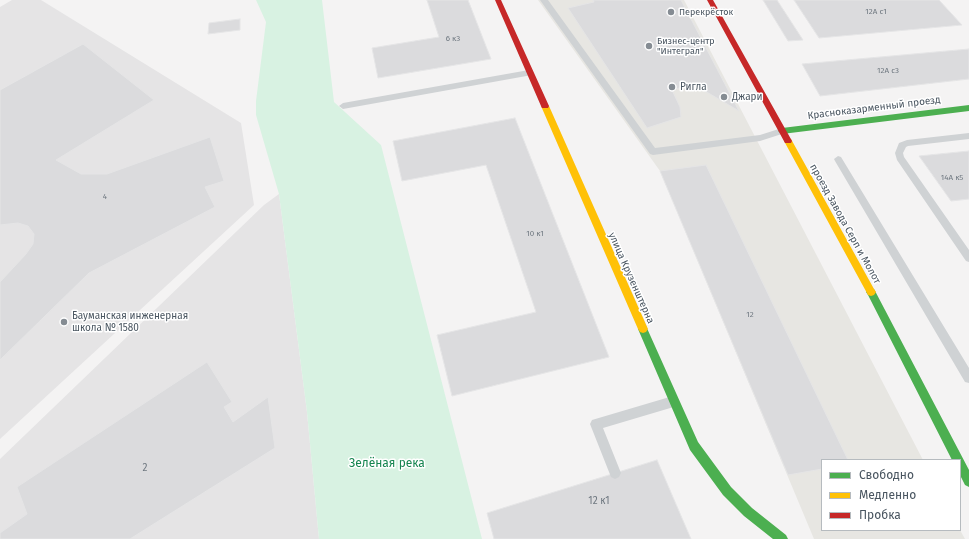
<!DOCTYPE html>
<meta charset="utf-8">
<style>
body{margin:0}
#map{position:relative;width:969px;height:539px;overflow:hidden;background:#f4f3f3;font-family:"Fira Sans",sans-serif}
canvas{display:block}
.legend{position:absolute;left:821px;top:459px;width:140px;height:72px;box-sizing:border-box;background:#fff;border:1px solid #b6bbbf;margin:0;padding:5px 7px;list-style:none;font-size:12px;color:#495560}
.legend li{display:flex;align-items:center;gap:8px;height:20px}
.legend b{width:20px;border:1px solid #b6bbbf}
</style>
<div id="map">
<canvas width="969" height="539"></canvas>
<ul class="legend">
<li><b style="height:5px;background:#4caf50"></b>Свободно</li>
<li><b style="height:5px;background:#ffc107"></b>Медленно</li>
<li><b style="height:5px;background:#c62828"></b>Пробка</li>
</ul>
</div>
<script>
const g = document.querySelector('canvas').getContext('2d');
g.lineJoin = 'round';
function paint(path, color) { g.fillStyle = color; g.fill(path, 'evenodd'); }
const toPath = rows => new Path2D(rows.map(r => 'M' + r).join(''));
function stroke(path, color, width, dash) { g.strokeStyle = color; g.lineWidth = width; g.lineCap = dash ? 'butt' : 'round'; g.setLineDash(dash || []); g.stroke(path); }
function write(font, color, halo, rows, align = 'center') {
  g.font = font + ' "Fira Sans",sans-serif'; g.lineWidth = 3; g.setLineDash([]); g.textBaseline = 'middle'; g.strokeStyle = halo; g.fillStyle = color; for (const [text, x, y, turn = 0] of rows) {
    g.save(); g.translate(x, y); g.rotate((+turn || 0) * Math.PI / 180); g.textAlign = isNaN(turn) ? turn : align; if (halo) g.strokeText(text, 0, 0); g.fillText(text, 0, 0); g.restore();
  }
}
paint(toPath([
 [538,0,684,0,923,460,822,460,822,530,960,530,965,539,814,539,660,171]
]), '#e7e6e2');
paint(toPath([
 [12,0,41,0,241,123,254,205,0,439,0,7],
 [279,194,307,412,319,539,0,539,0,459,264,205]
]), '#e5e4e5');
paint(toPath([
 [256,0,322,0,334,102,381,145,482,539,319,539,307,412,279,194,256,115,256,101,266,22]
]), '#d8f2e2');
const building = toPath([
 [427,0,468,0,491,59,378,78,372,48,439,37,427,0],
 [593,0,681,0,739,111,693,84,672,90,680,107,681,117,647,128,568,8,594,2,593,0],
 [763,0,777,0,803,40,788,41,763,0],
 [794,0,939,0,962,25,819,38,794,0],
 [240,19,240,30,208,34,209,23,240,19],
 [83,44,154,100,56,160,81,174,107,174,210,137,224,181,205,187,215,207,89,273,0,360,0,282,26,254,33,244,34,234,28,226,18,223,0,225,0,90,83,44],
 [969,49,969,79,820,96,802,64,969,49],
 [515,118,609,357,452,396,437,335,536,312,486,165,402,181,393,141,515,118],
 [969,151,969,199,951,201,919,156,969,151],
 [706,165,848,460,822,460,822,469,788,475,660,171,706,165],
 [207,362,232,402,224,407,233,422,268,397,275,448,130,539,0,539,0,533,27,514,17,487,207,362],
 [657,460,691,539,494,539,487,513,657,460]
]);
paint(building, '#dbdbdd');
stroke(building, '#e5e5e6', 1);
paint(toPath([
 [540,0,548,0,655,148,760,135,782,128,786,131,785,133,760,141,653,155,650,154,540,0],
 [529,70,532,71,532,75,343,109,339,106,343,103,529,70],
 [969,133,969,139,908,146,906,147,903,153,904,157,969,250,969,262,966,261,897,160,895,153,899,143,907,140,969,133],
 [838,156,841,157,969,368,969,383,965,382,835,161,834,159,838,156],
 [673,396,677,398,679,402,677,406,603,428,621,473,619,477,615,479,611,477,590,424,592,420,673,396]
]), '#cfd2d4');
paint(toPath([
 [969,105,969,111,782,134,778,131,782,128,969,105],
 [871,288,874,289,969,470,969,487,965,485,960,475,960,460,952,460,868,295,866,292,868,289,871,288],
 [643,325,646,326,698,442,731,487,752,508,786,535,788,539,773,539,744,516,723,495,690,450,638,329,640,326,643,325]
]), '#4caf50');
paint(toPath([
 [545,103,549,106,648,329,646,332,643,333,640,332,638,329,541,106,545,103],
 [788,138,791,139,874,289,876,292,874,295,871,296,868,295,784,141,788,138]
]), '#ffc107');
paint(toPath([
 [495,0,501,0,549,106,548,108,542,108,541,106,495,0],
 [707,0,713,0,792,141,791,143,785,143,707,0]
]), '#c62828');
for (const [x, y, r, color] of [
 [671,12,4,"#858c93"],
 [649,46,4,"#858c93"],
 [672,87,4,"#858c93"],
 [724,97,4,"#858c93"],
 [64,322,4,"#858c93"]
]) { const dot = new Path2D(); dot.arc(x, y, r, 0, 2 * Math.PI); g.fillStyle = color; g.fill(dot); stroke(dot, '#fff', 1.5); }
write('8px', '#6f7880', null, [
 ["12А с1",876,12],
 ["6 к3",453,39],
 ["12А с3",888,71],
 ["14А к5",952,178],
 ["4",105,197],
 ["10 к1",535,234],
 ["12",750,315]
]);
write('9px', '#495560', '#fff', [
 ["Перекрёсток",679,12],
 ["Бизнес-центр",657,41],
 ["\"Интеграл\"",657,51]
], 'left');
write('10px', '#495560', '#fff', [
 ["Ригла",680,87],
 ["Джари",732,97],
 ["Бауманская инженерная",72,316],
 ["школа № 1580",72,328]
], 'left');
write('10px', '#495560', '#fff', [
 ["Красноказарменный проезд",874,108,-7],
 ["проезд Завода Серп и Молот",845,224,61],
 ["улица Крузенштерна",631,278,66]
]);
write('10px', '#6f7880', null, [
 ["2",145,468],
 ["12 к1",599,501]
]);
write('12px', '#168550', '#fff', [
 ["Зелёная река",387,464]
]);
</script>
